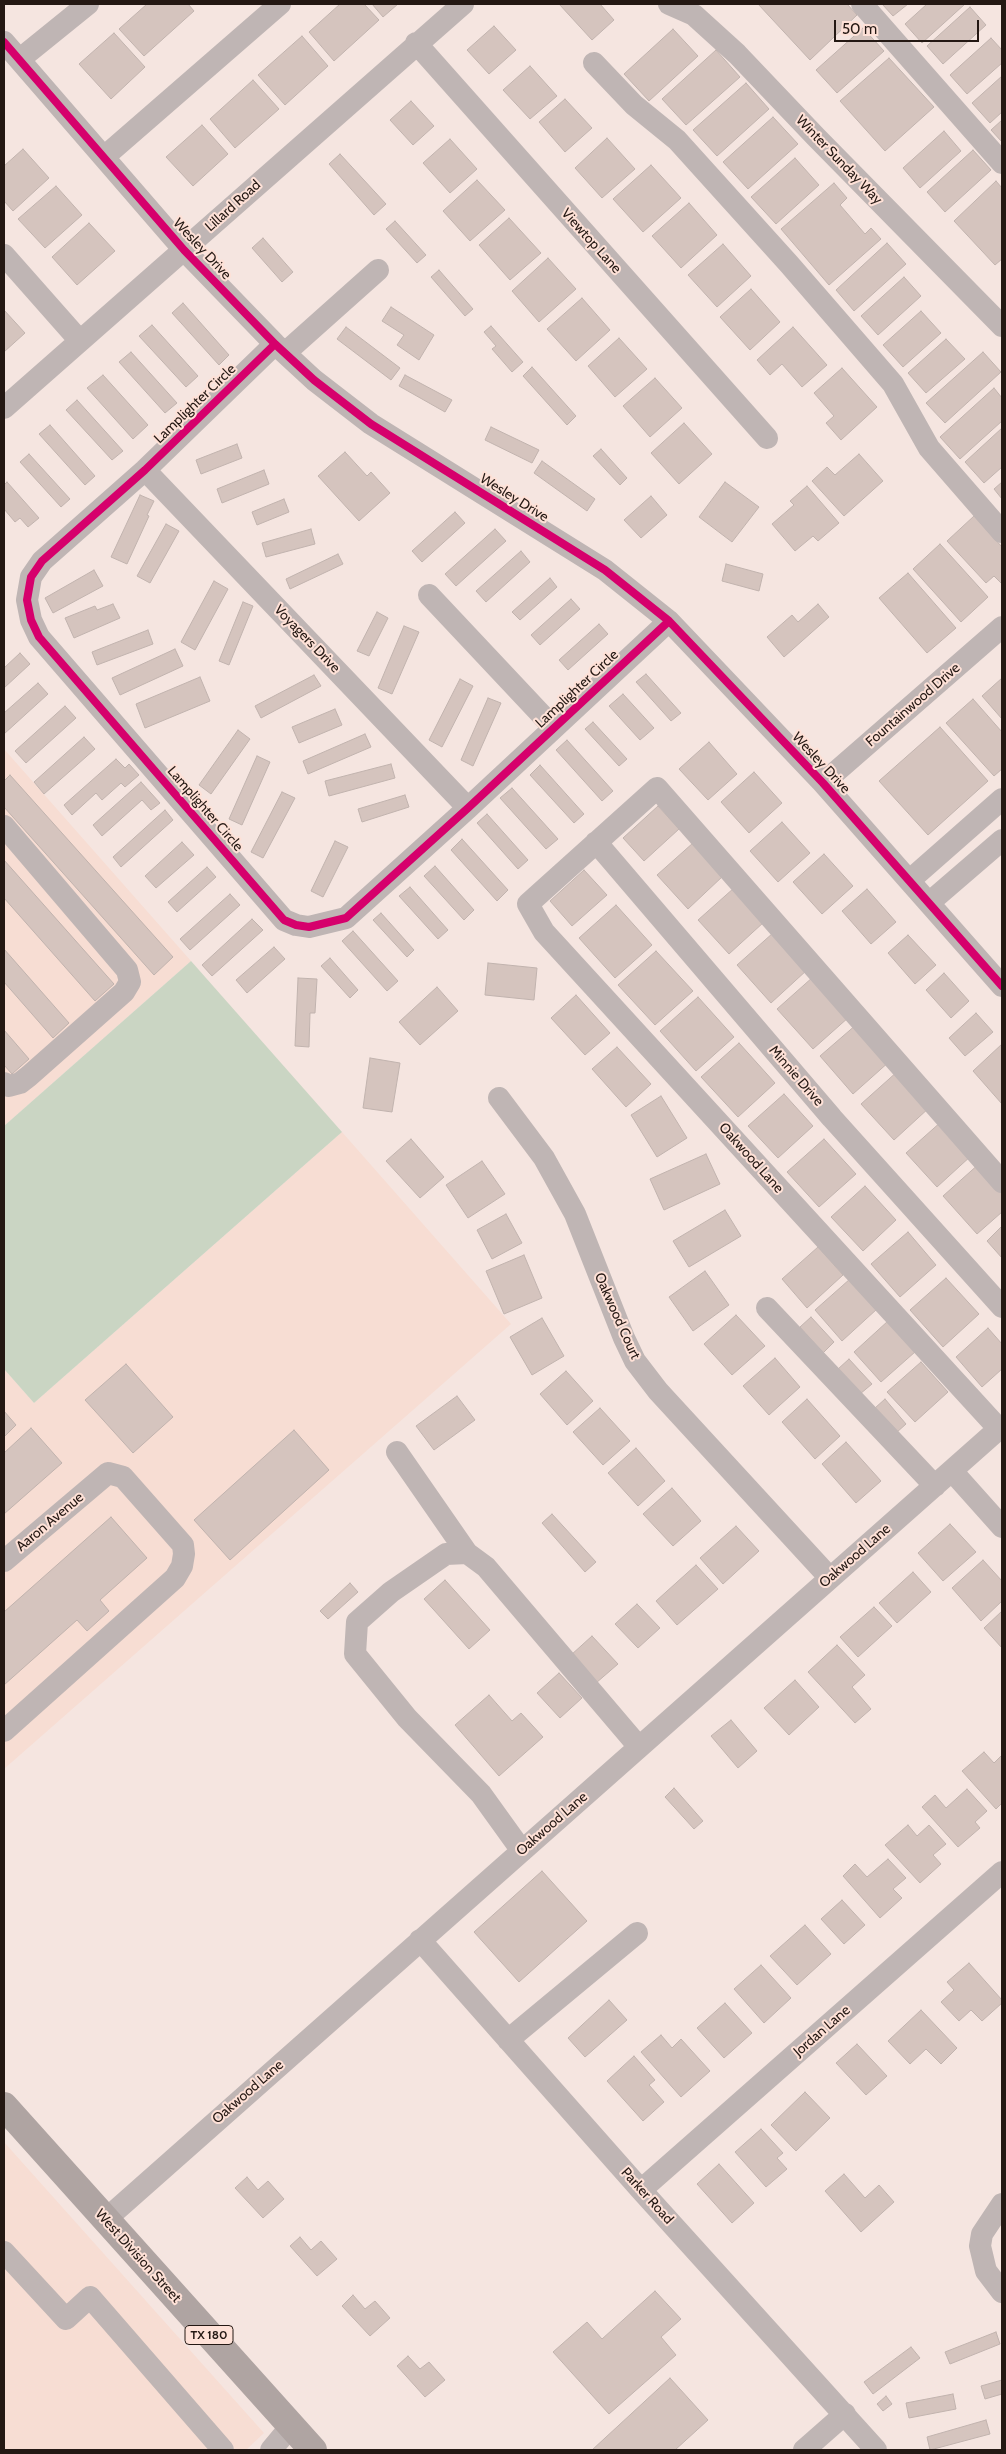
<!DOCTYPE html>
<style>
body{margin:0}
#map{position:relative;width:1006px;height:2454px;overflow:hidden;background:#f5e5e0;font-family:Cabin,sans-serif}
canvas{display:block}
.frame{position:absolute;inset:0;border:5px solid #241813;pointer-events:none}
.scale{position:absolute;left:834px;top:20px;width:145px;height:22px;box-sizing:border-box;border:2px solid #241813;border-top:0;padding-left:6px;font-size:15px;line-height:18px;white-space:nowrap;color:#241813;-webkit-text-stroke:4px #fee1d7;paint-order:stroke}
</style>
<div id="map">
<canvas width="1006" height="2454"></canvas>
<div class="frame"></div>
<div class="scale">50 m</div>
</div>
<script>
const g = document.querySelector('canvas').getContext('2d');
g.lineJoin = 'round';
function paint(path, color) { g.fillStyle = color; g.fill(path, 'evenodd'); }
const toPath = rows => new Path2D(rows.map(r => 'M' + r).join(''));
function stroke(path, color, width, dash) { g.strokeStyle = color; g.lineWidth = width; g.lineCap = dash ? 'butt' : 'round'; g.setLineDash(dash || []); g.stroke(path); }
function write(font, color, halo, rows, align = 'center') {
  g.font = font + ' Cabin,sans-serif'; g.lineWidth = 4; g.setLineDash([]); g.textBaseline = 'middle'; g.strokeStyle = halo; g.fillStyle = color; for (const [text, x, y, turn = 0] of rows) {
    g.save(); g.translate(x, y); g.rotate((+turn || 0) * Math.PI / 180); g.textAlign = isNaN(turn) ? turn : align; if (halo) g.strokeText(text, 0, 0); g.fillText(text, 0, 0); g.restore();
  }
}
paint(toPath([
 [4,749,191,961,4,1126],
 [342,1132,511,1324,4,1769,4,1369,34,1403],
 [4,2142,264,2433,246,2450,4,2450]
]), '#f7ddd3');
paint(toPath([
 [191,961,342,1132,34,1403,4,1369,4,1126]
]), '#cad5c3');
const building = toPath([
 [147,4,188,4,194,11,144,56,119,29,147,4],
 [340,4,364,4,379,20,334,61,309,32,340,4],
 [372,4,398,4,383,17,372,4],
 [559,4,600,4,614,20,592,40,559,4],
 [758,4,847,4,857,15,810,60,758,4],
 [882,4,908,4,893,16,882,4],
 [927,4,965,4,922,43,905,24,927,4],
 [970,7,986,25,943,64,927,46,970,7],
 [494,26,516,50,489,74,467,50,494,26],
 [863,28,884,51,837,93,816,70,863,28],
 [673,29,698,56,649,101,624,74,673,29],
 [114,33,145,67,111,99,79,64,114,33],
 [302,36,328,66,285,105,258,75,302,36],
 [991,38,1002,50,1002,63,967,94,950,75,991,38],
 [716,50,740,77,686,125,662,99,716,50],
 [889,58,934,107,885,151,840,101,889,58],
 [530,66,557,96,530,119,503,90,530,66],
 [1002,76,1002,112,990,123,972,103,1002,76],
 [253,80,279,109,235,148,210,119,253,80],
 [746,83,769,109,717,156,693,130,746,83],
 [565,99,592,128,565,152,539,122,565,99],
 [411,101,434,126,413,145,390,120,411,101],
 [773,117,798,144,748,189,723,162,773,117],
 [1002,120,1002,142,991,130,1002,120],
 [202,125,228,154,193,186,166,157,202,125],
 [944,131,961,151,920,188,903,168,944,131],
 [607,138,635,169,602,198,575,168,607,138],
 [450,139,477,169,450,193,423,163,450,139],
 [23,149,49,178,13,211,4,201,4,166,23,149],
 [973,150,991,170,945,212,927,192,973,150],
 [340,154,386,204,374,215,329,164,340,154],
 [795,158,819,185,776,224,751,197,795,158],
 [651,165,681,198,643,232,613,199,651,165],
 [477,180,505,210,470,241,443,211,477,180],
 [996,181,1002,188,1002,259,995,265,954,221,996,181],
 [834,183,847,198,840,205,865,234,871,228,881,239,829,285,781,229,834,183],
 [56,186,82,215,45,248,18,219,56,186],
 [689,203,717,235,681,268,652,236,689,203],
 [509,218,541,253,510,280,479,245,509,218],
 [395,221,426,255,417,263,386,229,395,221],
 [89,223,115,251,77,285,52,257,89,223],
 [263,238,293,272,282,282,252,248,263,238],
 [887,243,906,264,854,311,836,290,887,243],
 [723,244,751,276,717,307,688,275,723,244],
 [548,258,576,289,539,322,512,291,548,258],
 [439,270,473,309,465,316,431,277,439,270],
 [904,277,921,296,878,335,861,316,904,277],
 [751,289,780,322,750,350,720,317,751,289],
 [582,298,610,330,576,361,547,329,582,298],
 [183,303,229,355,219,365,172,313,183,303],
 [391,307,434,335,419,360,397,345,404,335,382,321,391,307],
 [4,310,25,333,4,352,4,310],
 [921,311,941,333,903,367,883,345,921,311],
 [152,325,198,376,186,387,139,336,152,325],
 [491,326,523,362,512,372,492,349,496,346,484,332,491,326],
 [346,327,400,368,391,380,337,339,346,327],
 [793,327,827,365,802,387,782,364,770,375,757,360,793,327],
 [619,338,647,369,615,397,588,366,619,338],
 [946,339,965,359,926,393,908,373,946,339],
 [131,352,177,403,165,413,119,362,131,352],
 [983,352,1001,372,945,423,926,403,983,352],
 [532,367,576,416,567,425,523,376,532,367],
 [842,368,877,407,841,440,826,423,834,416,814,393,842,368],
 [103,375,148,425,133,439,87,388,103,375],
 [405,375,452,400,445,412,399,386,405,375],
 [655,378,682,408,650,437,623,406,655,378],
 [994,388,1002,398,1002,421,960,459,940,437,994,388],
 [77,400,123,451,112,460,66,410,77,400],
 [684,423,712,454,679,484,651,453,684,423],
 [50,425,95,476,85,485,39,434,50,425],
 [491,427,539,450,532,463,485,440,491,427],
 [1002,428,1002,467,984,483,965,462,1002,428],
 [237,444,242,458,201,474,196,460,237,444],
 [601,449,627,478,620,485,593,456,601,449],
 [345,452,367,476,371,472,390,493,359,521,318,476,345,452],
 [29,454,70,499,61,507,20,462,29,454],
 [859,454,883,481,844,516,812,481,827,467,835,475,859,454],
 [542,461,595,499,587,511,534,473,542,461],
 [264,470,269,484,222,503,217,489,264,470],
 [7,482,39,518,28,527,20,518,15,522,4,509,4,485,7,482],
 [725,482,759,507,732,542,699,517,725,482],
 [1002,482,1002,499,994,489,1002,482],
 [807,486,839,523,818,541,813,536,795,551,772,524,794,505,790,501,807,486],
 [140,495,154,501,147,515,149,516,127,564,111,557,140,495],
 [651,496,667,515,641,538,624,520,651,496],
 [284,499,289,512,257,525,252,512,284,499],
 [455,512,465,523,422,562,412,551,455,512],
 [974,516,1002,547,1002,584,994,576,986,583,947,541,974,516],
 [166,524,179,531,150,583,137,576,166,524],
 [311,529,315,544,266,557,262,543,311,529],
 [495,529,506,541,456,586,445,574,495,529],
 [940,544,988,597,961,622,913,569,940,544],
 [521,551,530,562,486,602,476,591,521,551],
 [338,554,343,564,290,589,286,579,338,554],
 [726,564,763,574,759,591,722,581,726,564],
 [94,570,103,586,53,613,45,598,94,570],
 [908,573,956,628,927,653,879,598,908,573],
 [550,578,557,587,520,620,512,612,550,578],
 [214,581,228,589,195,650,181,642,214,581],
 [571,599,580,609,540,645,531,635,571,599],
 [243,602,253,606,229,665,219,661,243,602],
 [113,604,120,618,74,638,65,618,95,606,97,610,113,604],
 [818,604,829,617,784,657,767,637,792,615,798,622,818,604],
 [377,612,388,618,369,656,357,651,377,612],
 [599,624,608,634,568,670,559,660,599,624],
 [404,626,419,632,392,694,378,688,404,626],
 [148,630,153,644,97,665,92,652,148,630],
 [175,649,183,666,120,695,112,678,175,649],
 [20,653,30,664,4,688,4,668,20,653],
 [646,674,681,713,671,721,636,682,646,674],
 [314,675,321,686,261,718,255,706,314,675],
 [200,677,210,701,145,728,136,704,200,677],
 [1002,678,1002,719,982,696,1002,678],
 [460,679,473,686,442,747,429,740,460,679],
 [38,683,48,694,4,734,4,713,38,683],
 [623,694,654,728,640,740,609,706,623,694],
 [488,698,501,703,473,766,461,760,488,698],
 [973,699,1002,732,1002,769,994,776,946,723,973,699],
 [65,706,76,718,26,763,15,751,65,706],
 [335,709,342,725,299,743,292,727,335,709],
 [593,722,627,759,619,766,585,729,593,722],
 [940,727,988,781,928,835,879,781,940,727],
 [238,730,250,739,211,794,199,785,238,730],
 [365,734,371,747,308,774,303,761,365,734],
 [84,737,95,749,44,794,34,782,84,737],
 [567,740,613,791,602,801,556,750,567,740],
 [709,742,737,774,708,800,679,769,709,742],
 [257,756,270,762,242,825,229,819,257,756],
 [116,759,125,768,129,764,139,775,125,787,121,783,102,800,96,793,72,815,64,805,116,759],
 [391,764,395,778,329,796,325,781,391,764],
 [540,765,584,814,574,823,530,775,540,765],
 [754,772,782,803,749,833,721,802,754,772],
 [10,775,173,957,154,975,4,807,4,781,10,775],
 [141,782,160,803,151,810,142,800,102,836,93,825,141,782],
 [512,788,558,839,546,849,500,798,512,788],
 [282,792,295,798,263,858,251,852,282,792],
 [405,795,409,807,362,822,358,809,405,795],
 [658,806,679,829,644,861,623,838,658,806],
 [165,810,173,820,121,867,113,857,165,810],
 [487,814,528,860,518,869,477,823,487,814],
 [782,822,810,853,778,882,750,851,782,822],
 [462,839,508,890,497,901,451,850,462,839],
 [335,841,348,847,323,897,311,891,335,841],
 [182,842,194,855,156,888,145,876,182,842],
 [693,843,723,876,688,909,657,875,693,843],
 [824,854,853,886,822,914,793,882,824,854],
 [4,860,114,984,95,1001,4,898,4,860],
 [435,866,474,910,464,920,424,876,435,866],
 [207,867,216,877,177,912,168,902,207,867],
 [584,870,607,895,572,926,550,901,584,870],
 [410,887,448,930,438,939,399,896,410,887],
 [734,888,764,922,729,954,698,920,734,888],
 [867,889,896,922,871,944,842,911,867,889],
 [230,894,240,905,190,950,180,939,230,894],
 [616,905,652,945,615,978,579,938,616,905],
 [381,913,414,950,407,957,373,920,381,913],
 [252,919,263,930,212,976,202,965,252,919],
 [353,931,398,981,387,991,342,941,353,931],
 [773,933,807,970,771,1003,737,965,773,933],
 [908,935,936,965,915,984,888,953,908,935],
 [274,947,285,959,247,993,236,980,274,947],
 [4,949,69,1023,53,1038,4,982,4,949],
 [656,951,693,991,655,1025,618,985,656,951],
 [330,958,358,990,350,998,321,966,330,958],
 [488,963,537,968,534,1000,485,995,488,963],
 [944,973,969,1001,951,1018,926,990,944,973],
 [813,977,849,1017,813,1049,777,1009,813,977],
 [298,978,317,979,315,1013,310,1013,309,1047,295,1046,298,978],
 [437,987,458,1011,420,1045,399,1022,437,987],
 [576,995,610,1033,585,1055,551,1018,576,995],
 [698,997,734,1037,696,1071,660,1031,698,997],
 [976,1013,993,1032,965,1056,949,1038,976,1013],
 [857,1024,890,1061,853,1094,820,1056,857,1024],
 [4,1030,29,1059,12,1074,4,1065,4,1030],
 [739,1043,775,1083,738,1117,701,1077,739,1043],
 [1002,1044,1002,1104,973,1071,1002,1044],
 [617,1047,651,1084,626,1107,592,1069,617,1047],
 [370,1058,400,1063,392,1112,363,1108,370,1058],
 [898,1071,930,1107,894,1140,861,1104,898,1071],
 [784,1094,813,1126,778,1158,748,1126,784,1094],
 [661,1096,687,1138,657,1157,631,1115,661,1096],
 [942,1121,972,1155,937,1187,906,1153,942,1121],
 [411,1139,444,1177,420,1198,386,1161,411,1139],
 [824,1139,856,1174,819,1207,787,1172,824,1139],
 [706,1154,720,1184,664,1210,650,1179,706,1154],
 [482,1161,505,1194,468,1218,446,1185,482,1161],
 [980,1163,1002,1187,1002,1212,977,1234,943,1196,980,1163],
 [865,1186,896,1220,863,1251,831,1217,865,1186],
 [725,1210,741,1236,689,1267,673,1241,725,1210],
 [506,1214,522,1243,492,1259,477,1230,506,1214],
 [1002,1226,1002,1258,987,1241,1002,1226],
 [908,1232,936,1265,900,1297,871,1264,908,1232],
 [818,1247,843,1275,807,1308,782,1279,818,1247],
 [524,1255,542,1298,504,1314,486,1271,524,1255],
 [705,1271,729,1305,693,1331,669,1297,705,1271],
 [946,1278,979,1314,943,1347,910,1310,946,1278],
 [850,1279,877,1309,842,1341,815,1310,850,1279],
 [736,1315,765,1346,732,1375,704,1344,736,1315],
 [811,1317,834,1342,823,1353,800,1327,811,1317],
 [542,1318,564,1356,532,1375,510,1337,542,1318],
 [888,1321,915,1352,881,1382,854,1352,888,1321],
 [988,1328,1002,1344,1002,1369,982,1387,956,1357,988,1328],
 [775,1358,800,1387,769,1415,743,1386,775,1358],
 [849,1359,872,1384,860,1394,838,1369,849,1359],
 [921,1362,948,1392,915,1422,887,1392,921,1362],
 [126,1364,173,1417,133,1453,85,1400,126,1364],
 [566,1371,593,1401,567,1425,540,1394,566,1371],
 [457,1396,475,1420,434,1450,416,1426,457,1396],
 [807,1399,840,1436,815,1459,782,1422,807,1399],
 [885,1399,906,1424,896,1433,875,1408,885,1399],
 [600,1408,630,1441,603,1465,573,1432,600,1408],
 [4,1411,16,1425,4,1437,4,1411],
 [31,1428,62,1463,4,1514,4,1453,31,1428],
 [294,1430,329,1470,230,1560,194,1520,294,1430],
 [846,1442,881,1481,856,1503,822,1464,846,1442],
 [636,1448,665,1481,638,1506,608,1473,636,1448],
 [672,1488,701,1521,673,1546,643,1514,672,1488],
 [552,1514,596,1562,585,1572,542,1523,552,1514],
 [111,1517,147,1558,100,1600,109,1611,87,1631,77,1620,4,1685,4,1612,111,1517],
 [950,1524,976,1552,943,1581,918,1553,950,1524],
 [736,1526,759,1551,723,1584,700,1558,736,1526],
 [983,1560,1002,1581,1002,1601,981,1621,952,1588,983,1560],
 [696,1565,718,1589,677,1625,656,1601,696,1565],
 [913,1572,931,1592,897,1623,879,1603,913,1572],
 [445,1580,490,1630,469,1649,424,1599,445,1580],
 [350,1583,358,1592,328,1619,320,1611,350,1583],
 [637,1604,660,1628,638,1648,615,1624,637,1604],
 [874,1607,892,1626,858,1657,840,1637,874,1607],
 [1002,1611,1002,1648,984,1628,1002,1611],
 [592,1636,618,1664,596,1683,571,1655,592,1636],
 [837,1645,865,1675,852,1687,871,1709,855,1723,808,1672,837,1645],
 [559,1673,582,1698,560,1718,537,1693,559,1673],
 [795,1680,819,1707,789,1735,764,1708,795,1680],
 [489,1695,512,1721,521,1713,543,1737,499,1776,455,1725,489,1695],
 [731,1720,757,1751,738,1768,711,1736,731,1720],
 [984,1752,994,1763,1002,1755,1002,1803,996,1809,962,1771,984,1752],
 [674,1788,703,1821,694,1829,665,1797,674,1788],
 [967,1789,987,1811,975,1822,980,1828,958,1847,922,1807,935,1795,946,1808,967,1789],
 [908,1825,917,1836,929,1825,946,1844,933,1855,941,1864,920,1883,885,1845,908,1825],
 [888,1859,906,1878,893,1889,902,1898,880,1918,843,1876,855,1864,867,1877,888,1859],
 [542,1871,587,1921,519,1982,474,1932,542,1871],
 [842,1900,865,1925,844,1944,821,1919,842,1900],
 [805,1925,831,1954,797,1985,770,1956,805,1925],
 [969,1963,1002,2000,1002,2003,982,2021,971,2010,959,2021,941,2002,954,1990,947,1982,969,1963],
 [761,1965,791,1998,764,2023,734,1989,761,1965],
 [609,2000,627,2020,585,2057,568,2038,609,2000],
 [725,2003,752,2033,724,2058,697,2028,725,2003],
 [921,2010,957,2048,941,2064,926,2049,910,2064,888,2041,921,2010],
 [661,2035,672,2048,681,2039,710,2071,681,2097,641,2052,661,2035],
 [857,2044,887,2076,866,2095,836,2063,857,2044],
 [634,2056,655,2080,649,2085,664,2102,643,2121,607,2081,634,2056],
 [805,2092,830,2118,796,2151,771,2125,805,2092],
 [761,2129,783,2153,777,2158,787,2169,766,2187,735,2152,761,2129],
 [719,2164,754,2203,732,2223,697,2184,719,2164],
 [844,2174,865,2198,879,2185,894,2202,861,2232,825,2191,844,2174],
 [247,2177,258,2190,268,2181,284,2199,263,2218,235,2188,247,2177],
 [300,2237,311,2250,321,2241,337,2259,317,2276,290,2246,300,2237],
 [655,2291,681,2319,661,2337,676,2355,609,2414,553,2352,587,2322,602,2339,655,2291],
 [353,2295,365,2309,375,2301,390,2318,370,2336,342,2306,353,2295],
 [996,2332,1000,2344,950,2364,945,2352,996,2332],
 [911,2347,920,2358,873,2394,864,2382,911,2347],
 [408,2356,420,2369,429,2362,445,2380,425,2397,397,2366,408,2356],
 [670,2378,708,2420,675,2450,592,2450,670,2378],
 [1002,2380,1002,2394,985,2399,981,2386,1002,2380],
 [953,2394,956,2409,909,2418,906,2403,953,2394],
 [886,2396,892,2404,883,2411,877,2404,886,2396],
 [986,2420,990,2434,930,2450,927,2437,986,2420]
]);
paint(building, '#d5c4be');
stroke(building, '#c1b3ae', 1);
stroke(toPath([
 [669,4,694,15,737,54,816,137,1002,326],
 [862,4,1002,163],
 [4,42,184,250,275,344,314,380,371,424,605,570,669,621,823,783,1002,986],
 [416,43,767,438],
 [20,59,88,4],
 [594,63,634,105,677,140,789,264,893,384,929,448,1002,532],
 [104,157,280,4],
 [4,255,80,341],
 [275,344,145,470,42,561,31,577,27,600,31,620,39,637,284,920,296,925,309,927,346,918,468,808,669,621],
 [285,353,378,270],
 [4,408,463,4],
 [145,470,468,808],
 [429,595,554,728],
 [823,783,1002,627],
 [4,826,127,970,130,982,124,992,29,1076,20,1083,9,1086,4,1083],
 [596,842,832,1118,1002,1307],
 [910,880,1002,799],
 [930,902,1002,840],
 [499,1098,544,1158,575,1214,624,1338,635,1361,658,1391,830,1578],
 [767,1308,935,1486],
 [999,1429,544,932,528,904,657,788,1002,1182],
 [397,1452,467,1553],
 [952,1471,1002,1527],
 [4,1561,108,1473,123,1477,183,1545,184,1554,182,1566,175,1578,4,1731],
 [522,1851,481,1794,407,1718,355,1654,357,1622,391,1592,446,1554,467,1553,486,1567,639,1747],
 [420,1940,641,2190,876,2450],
 [508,2040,637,1933],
 [641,2190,1002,1872],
 [1002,2204,982,2234,980,2246,986,2271,1002,2292],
 [105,2220,1002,1426],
 [4,2252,66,2319,90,2297,223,2450],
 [271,2450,291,2426],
 [804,2450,845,2414]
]), '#bfb5b4', 22);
stroke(toPath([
 [4,2106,313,2450]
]), '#afa4a2', 28);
stroke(toPath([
 [4,42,184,250,275,344,314,380,371,424,605,570,669,621,823,783,1002,986],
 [275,344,145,470,42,561,31,577,27,600,31,620,39,637,284,920,296,925,309,927,346,918,468,808,669,621]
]), '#d6006c', 8);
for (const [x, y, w] of [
 [209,2335,48]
]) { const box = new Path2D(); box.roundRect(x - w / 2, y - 9.5, w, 19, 4); g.fillStyle = '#fee1d7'; g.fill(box); stroke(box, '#241813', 1); }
write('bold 12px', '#241813', null, [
 ["TX 180",209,2335]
]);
write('14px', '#241813', '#fee1d7', [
 ["Winter Sunday Way",839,160,46],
 ["Lillard Road",233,206,-42],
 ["Viewtop Lane",591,241,48],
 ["Wesley Drive",202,249,47],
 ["Lamplighter Circle",195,404,-44],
 ["Wesley Drive",514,498,32],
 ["Voyagers Drive",307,639,46],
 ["Lamplighter Circle",577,689,-43],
 ["Fountainwood Drive",913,705,-41],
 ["Wesley Drive",821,763,47],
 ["Lamplighter Circle",205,809,49],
 ["Minnie Drive",796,1076,49],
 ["Oakwood Lane",751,1158,48],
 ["Oakwood Court",617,1316,66],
 ["Aaron Avenue",50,1522,-40],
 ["Oakwood Lane",855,1556,-41],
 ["Oakwood Lane",552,1824,-41],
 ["Jordan Lane",822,2031,-41],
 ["Oakwood Lane",248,2092,-41],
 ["Parker Road",647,2196,48],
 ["West Division Street",138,2256,48]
]);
</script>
